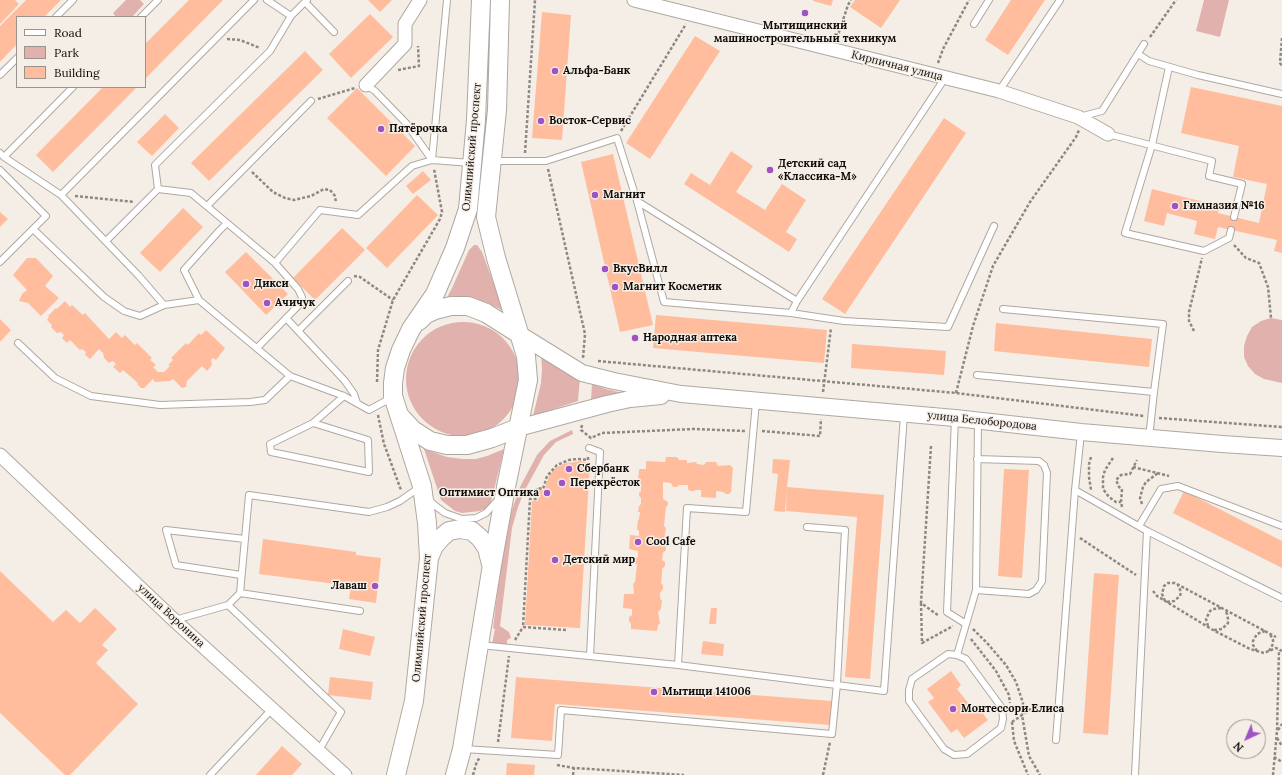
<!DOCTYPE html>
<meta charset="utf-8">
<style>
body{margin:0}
#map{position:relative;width:1282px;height:775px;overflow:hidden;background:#f5eee6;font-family:Lora,serif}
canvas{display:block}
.legend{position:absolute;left:16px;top:16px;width:130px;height:72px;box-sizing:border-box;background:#f5eee6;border:1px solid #99948e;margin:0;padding:5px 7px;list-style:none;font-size:12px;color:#0e0c0a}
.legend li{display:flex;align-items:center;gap:8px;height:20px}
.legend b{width:20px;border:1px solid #99948e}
.north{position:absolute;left:1226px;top:719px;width:40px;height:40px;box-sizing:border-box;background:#f5eee6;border:1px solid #99948e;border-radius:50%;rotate:224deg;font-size:11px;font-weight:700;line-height:16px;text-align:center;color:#0e0c0a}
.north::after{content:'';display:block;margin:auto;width:14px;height:18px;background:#9f52c3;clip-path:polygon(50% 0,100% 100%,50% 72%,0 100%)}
</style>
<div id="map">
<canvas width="1282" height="775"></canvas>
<ul class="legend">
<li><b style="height:5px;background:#fff"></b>Road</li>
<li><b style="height:11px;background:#e0b1ad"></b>Park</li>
<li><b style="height:11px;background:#ffbd9d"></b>Building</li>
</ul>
<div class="north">N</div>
</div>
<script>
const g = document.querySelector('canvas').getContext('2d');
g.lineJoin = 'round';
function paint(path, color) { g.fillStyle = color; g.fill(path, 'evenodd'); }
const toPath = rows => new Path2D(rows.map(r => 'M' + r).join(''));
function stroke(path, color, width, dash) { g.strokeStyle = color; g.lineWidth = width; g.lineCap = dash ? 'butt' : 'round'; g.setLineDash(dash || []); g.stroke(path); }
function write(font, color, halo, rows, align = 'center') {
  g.font = font + ' Lora,serif'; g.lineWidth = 3; g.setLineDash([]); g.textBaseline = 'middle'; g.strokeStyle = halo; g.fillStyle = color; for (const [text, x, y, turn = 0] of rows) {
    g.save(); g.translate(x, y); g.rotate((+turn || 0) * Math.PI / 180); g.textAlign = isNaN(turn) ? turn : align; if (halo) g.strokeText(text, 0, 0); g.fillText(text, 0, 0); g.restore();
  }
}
paint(toPath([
 [126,0,140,0,144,4,132,17,116,17,113,13],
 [1204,0,1229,0,1220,37,1196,31],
 [474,245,477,245,482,252,504,311,492,305,476,300,445,301,452,288,469,250],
 [1271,318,1282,320,1282,383,1264,379,1255,374,1248,366,1244,357,1244,346,1247,336,1252,327,1261,321],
 '406 379a57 57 0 1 1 114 0a57 57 0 1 1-114 0Z',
 [541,354,580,377,578,401,533,416,541,383,542,369],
 [592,384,606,389,623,393,623,395,591,400],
 [572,430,573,434,556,442,544,455,526,488,518,507,512,528,500,626,509,632,511,638,507,640,507,644,506,646,492,644,495,629,493,628,501,562,509,518,520,487,537,455,550,441],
 [424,449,447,457,462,459,476,459,487,456,504,449,491,502,487,508,480,511,462,513,455,511,441,500]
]), '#e0b1ad');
paint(toPath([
 [0,0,15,0,19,4,0,24],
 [26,0,61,0,44,17,17,17,17,44,0,62,0,26],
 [189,0,223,0,145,79,145,44],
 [368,0,392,0,380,12],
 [813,0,833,0,831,6,813,1],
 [855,0,900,0,881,28,850,7],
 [1011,0,1045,0,1008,55,985,40],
 [542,12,571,15,562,140,532,138],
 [370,14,393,37,351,78,329,54],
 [695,36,720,51,650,159,626,143],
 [305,51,323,70,209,181,191,163],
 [103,87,137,87,53,172,36,155],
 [1191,87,1282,106,1282,253,1274,251,1277,240,1218,227,1215,239,1194,234,1197,221,1167,213,1164,226,1144,221,1152,189,1220,206,1218,213,1259,223,1267,184,1233,177,1239,146,1181,133],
 [357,88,415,146,386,176,327,118],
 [165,114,179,128,152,156,137,142],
 [944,118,966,133,845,314,822,299],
 [731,151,753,166,736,192,765,210,782,184,806,200,786,232,797,239,789,252,684,184,691,173,710,185],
 [613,154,653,325,620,332,581,162],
 [423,171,431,180,413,194,406,186],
 [417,195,438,215,387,268,366,248],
 [183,208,203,227,160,272,140,253],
 [0,212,8,219,0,227],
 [342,228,365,250,315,300,293,278],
 [246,252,288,294,266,315,225,272],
 [27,258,36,258,53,276,45,286,59,298,41,316,28,303,19,301,22,294,27,290,13,275],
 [65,301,70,307,72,305,83,315,85,313,109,339,116,332,122,338,125,335,135,345,137,343,152,358,150,360,156,365,153,367,158,372,164,372,170,366,168,365,173,360,171,358,186,343,188,345,199,333,201,335,206,330,225,348,216,360,213,358,211,360,212,365,207,371,202,366,187,381,186,387,182,388,173,379,170,381,155,382,153,379,144,388,141,388,137,384,138,383,123,370,120,373,113,367,116,364,113,361,109,363,104,358,103,353,99,349,90,359,85,355,86,352,82,349,80,350,70,340,67,343,62,338,64,335,61,332,57,333,51,327,52,325,47,320,49,317,48,316,56,308,57,309],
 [656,315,827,330,824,363,653,348],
 [0,319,11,330,0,342],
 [996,323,1152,339,1149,367,994,351],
 [852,344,946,351,944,375,851,368],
 [666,457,677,457,679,460,687,460,687,463,696,462,697,464,704,465,706,462,716,462,718,466,730,465,733,468,731,492,729,494,726,494,723,492,716,491,716,498,701,497,701,490,696,490,694,491,690,491,688,489,688,485,679,485,677,487,673,487,671,483,663,482,663,499,668,502,668,505,666,507,664,526,666,528,664,540,666,542,666,550,663,553,662,560,665,562,665,566,662,569,662,574,661,583,663,585,663,589,660,593,660,598,662,601,661,609,658,612,660,623,658,625,657,631,631,629,631,624,629,621,629,617,632,615,632,609,623,608,624,594,634,594,633,584,635,582,637,565,635,563,635,559,638,557,638,551,629,549,630,535,639,536,639,531,637,529,638,520,639,519,640,512,638,512,639,506,641,504,641,498,639,496,639,493,641,491,641,483,638,481,639,470,640,469,646,469,646,461,665,462],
 [773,459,790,460,787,487,884,495,870,679,845,677,857,517,786,511,787,489,785,512,774,511,778,474,772,473],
 [580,461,590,463,580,628,525,625,532,501,538,501,539,490,544,490,550,474,556,468,563,464],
 [1004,469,1029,470,1022,578,998,576],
 [1184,491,1282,541,1282,568,1173,513],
 [263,539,356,552,356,555,381,558,376,603,349,599,351,586,259,574],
 [0,571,53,622,66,610,80,623,95,608,117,629,102,645,108,650,96,663,138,704,70,775,65,775,0,713],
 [1094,573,1119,575,1108,735,1083,733],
 [711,608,717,608,716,624,709,624],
 [343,629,375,637,370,656,339,649],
 [703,641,724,644,723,656,701,654],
 [951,671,961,685,957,689,973,709,977,706,988,720,964,738,957,729,951,733,928,702,934,698,927,689],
 [330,677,373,682,371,700,328,695],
 [516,677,832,701,830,725,555,704,552,741,511,738],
 [282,746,302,764,292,775,256,775],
 [507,763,535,765,534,775,506,775]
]), '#ffbd9d');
const service = toPath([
 [267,0,291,16,307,0],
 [305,2,334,32],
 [56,17,73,0],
 [141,17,158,0],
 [974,24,989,0],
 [1138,54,1149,61,1198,75,1282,94],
 [1169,67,1152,145,1125,233,1204,251,1229,238,1231,230],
 [0,75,17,58],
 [366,85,375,91,406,123,432,160,447,0],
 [999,91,1060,0],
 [1079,117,1102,111,1144,44],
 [1108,134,1212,161,1209,176,1242,184,1234,217],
 [0,153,4,157,61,195,139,276,164,305,199,300,290,376,344,396,369,410,391,398],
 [4,157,73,87],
 [493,161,546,161,617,138,637,201,797,301,945,78],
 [0,170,46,216,0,262],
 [158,189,191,193,227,223],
 [61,195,254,0],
 [637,201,664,302,791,313,797,301],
 [207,206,311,101],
 [33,229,104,297,124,311,140,316,164,305],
 [106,241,158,189,155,165,270,51,291,16],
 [199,300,184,270,219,231,227,223,275,263,320,210,358,215,412,166,432,160,471,163],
 [1003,309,1163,324,1154,392],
 [791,313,844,321,948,327,994,226],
 [286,318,345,381,354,394,357,403],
 [298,331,348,281],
 [18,343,55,378,91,396,160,405,250,402,265,400,290,376],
 [257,348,299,305,302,297,298,289,275,263],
 [977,375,1154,392,1149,438],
 [955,418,947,612,966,624],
 [313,423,270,444,271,452,369,472,368,440,313,423,344,396],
 [589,448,600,452,590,656],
 [1075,490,1147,531,1282,598],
 [428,498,433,504,445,513,462,519,476,518,486,513,497,501],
 [1139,526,1161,489,1178,486,1282,526],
 [241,575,176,565,166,530,245,539],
 [976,590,1029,594,1036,590,1042,581,1047,473,1044,465,1039,461,977,459],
 [240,593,249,495,369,512,387,507,400,501,420,487],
 [228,605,240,593,360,611],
 [175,620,228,605,341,712,318,752],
 [480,645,678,665,687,508,746,512,756,402],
 [957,655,966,659,1002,708,1003,719,1001,728,967,754,954,755,944,749,909,701,909,690,912,679,948,654,957,655,976,590,978,422],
 [678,665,884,691,904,415],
 [1056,740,1075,490,1081,433],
 [464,749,558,755,561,710,832,734,837,684,845,530,807,527],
 [210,775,272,709],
 [1135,775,1147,531]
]);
const minor = toPath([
 [634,0,999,91,1078,117,1108,134],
 [366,85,405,44,405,24,420,0],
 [0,455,175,621,345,775]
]);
const tertiary = toPath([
 [519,334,582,373,614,381,681,394,955,418,1081,432,1222,444,1282,448],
 [518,428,607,404,630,399,661,396]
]);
const secondary = toPath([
 [419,321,426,314,435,310,451,306,468,306,486,313,519,334],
 [401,417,413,430,430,441,447,445,467,445,492,438,518,428],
 [429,558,434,546,441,538,449,531,460,529,472,531,480,538,487,548,491,564],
 [396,775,414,701,429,558,427,523,422,486,393,396,393,383,395,368,401,350,411,329,435,294,455,248,468,209,476,120,481,0],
 [455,775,462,749,492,565,506,487,528,380,526,356,496,258,486,217,497,110,500,0]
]);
stroke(service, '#afa8a1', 8);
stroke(minor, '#afa8a1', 15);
stroke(tertiary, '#afa8a1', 18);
stroke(secondary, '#afa8a1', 20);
stroke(toPath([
 [1150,37,1176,0],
 [837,38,848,5,851,0],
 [1282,38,1280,63,1282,66],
 [227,39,240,40,260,48],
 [938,63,943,49,969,0],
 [398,70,419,66,418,46],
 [318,99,355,88],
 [621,131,686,24],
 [525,153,535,0],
 [548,169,585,334,583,358],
 [252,172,273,192,285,198,294,200,311,196,324,189,330,190,335,196,336,203],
 [75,196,134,202],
 [1234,245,1246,258,1259,263,1268,287,1271,318],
 [354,276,360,277,393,300],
 [1194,331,1189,321,1189,312,1202,258],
 [598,361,956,393,1144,416],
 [377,382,378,350,393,300,440,219,442,212,434,169],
 [823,392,831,328],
 [956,393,973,326,993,266,1030,202,1076,137,1079,130],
 [378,415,384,444,401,490],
 [1159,418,1282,427],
 [582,425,581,430,591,438,602,433,694,429,745,431],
 [762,431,820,436,821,419],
 [931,446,921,603,939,616],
 [1091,457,1089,464,1089,477,1091,490],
 [1113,458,1105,470,1103,477,1103,489,1109,497,1116,502,1121,502],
 [1133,467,1169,476],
 [1142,504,1140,498,1143,487,1146,482,1158,473],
 [1122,507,1121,502,1122,489,1119,487,1116,480,1121,475,1130,474,1137,460],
 [1080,538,1136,575],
 [1153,591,1157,596,1213,630,1250,649,1264,653,1276,648,1282,651],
 [1165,601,1162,594,1164,586,1168,583,1175,583,1276,637],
 [1167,602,1174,601,1180,596,1181,592,1178,585],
 [921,603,922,643,953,626],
 [1208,626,1206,619,1210,611,1213,609,1222,608],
 [973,629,987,643,1006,665,1016,682,1023,703,1022,715,1029,756,1040,775],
 [566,630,523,627,530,499,536,499,537,488,543,489,547,476,557,465,569,460,577,459,588,460,588,457],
 [1214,630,1222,629,1228,623,1228,619,1226,610],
 [971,639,996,671,1009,695,1010,703],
 [515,640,523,627],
 [1257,651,1253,645,1253,641,1257,634,1265,631],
 [1269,651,1273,644,1273,640,1270,634],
 [1012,722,1014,741,1028,775],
 [1012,722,1035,706,1050,707],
 [1278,730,1282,724],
 [1277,738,1282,746],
 [498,742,509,656],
 [1274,757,1282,762],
 [557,765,574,768,684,775],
 [473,775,477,761,480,758],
 [573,775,574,768],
 [823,775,830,742],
 [1273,775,1277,731,1279,650]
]), '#8d8883', 2.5, [3, 2]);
stroke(service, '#fff', 6);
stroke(minor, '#fff', 13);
stroke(tertiary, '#fff', 16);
stroke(secondary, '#fff', 18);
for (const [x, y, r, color] of [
 [805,13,4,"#9f52c3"],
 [555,71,4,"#9f52c3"],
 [541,121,4,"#9f52c3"],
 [381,129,4,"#9f52c3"],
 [770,170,4,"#9f52c3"],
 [595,195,4,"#9f52c3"],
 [1175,206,4,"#9f52c3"],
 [605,269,4,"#9f52c3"],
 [246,284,4,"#9f52c3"],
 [615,287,4,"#9f52c3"],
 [267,303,4,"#9f52c3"],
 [635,338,4,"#9f52c3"],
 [569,469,4,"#9f52c3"],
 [562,483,4,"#9f52c3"],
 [547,493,4,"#9f52c3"],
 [638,542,4,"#9f52c3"],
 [555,560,4,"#9f52c3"],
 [375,586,4,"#9f52c3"],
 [654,692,4,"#9f52c3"],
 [953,709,4,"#9f52c3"]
]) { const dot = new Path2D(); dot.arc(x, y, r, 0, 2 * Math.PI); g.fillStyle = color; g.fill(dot); stroke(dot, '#f5eee6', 1.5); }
write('bold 11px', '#0e0c0a', '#f5eee6', [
 ["Мытищинский",805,26,"center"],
 ["машиностроительный техникум",805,39,"center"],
 ["Альфа-Банк",563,71],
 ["Восток-Сервис",549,121],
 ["Пятёрочка",389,129],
 ["Детский сад",778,164],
 ["«Классика-М»",778,177],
 ["Магнит",603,195],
 ["Гимназия №16",1183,206],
 ["ВкусВилл",613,269],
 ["Дикси",254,284],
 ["Магнит Косметик",623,287],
 ["Ачичук",275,303],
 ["Народная аптека",643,338],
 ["Сбербанк",577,469],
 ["Перекрёсток",570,483],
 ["Оптимист Оптика",539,493,"right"],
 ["Cool Cafe",646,542],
 ["Детский мир",563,560],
 ["Лаваш",367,586,"right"],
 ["Мытищи 141006",662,692],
 ["Монтессори Елиса",961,709]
], 'left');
write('11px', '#0e0c0a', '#f5eee6', [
 ["Кирпичная улица",897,66,14],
 ["Олимпийский проспект",472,147,-85],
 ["улица Белобородова",982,421,6],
 ["улица Воронина",171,616,43],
 ["Олимпийский проспект",422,618,-85]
]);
</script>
